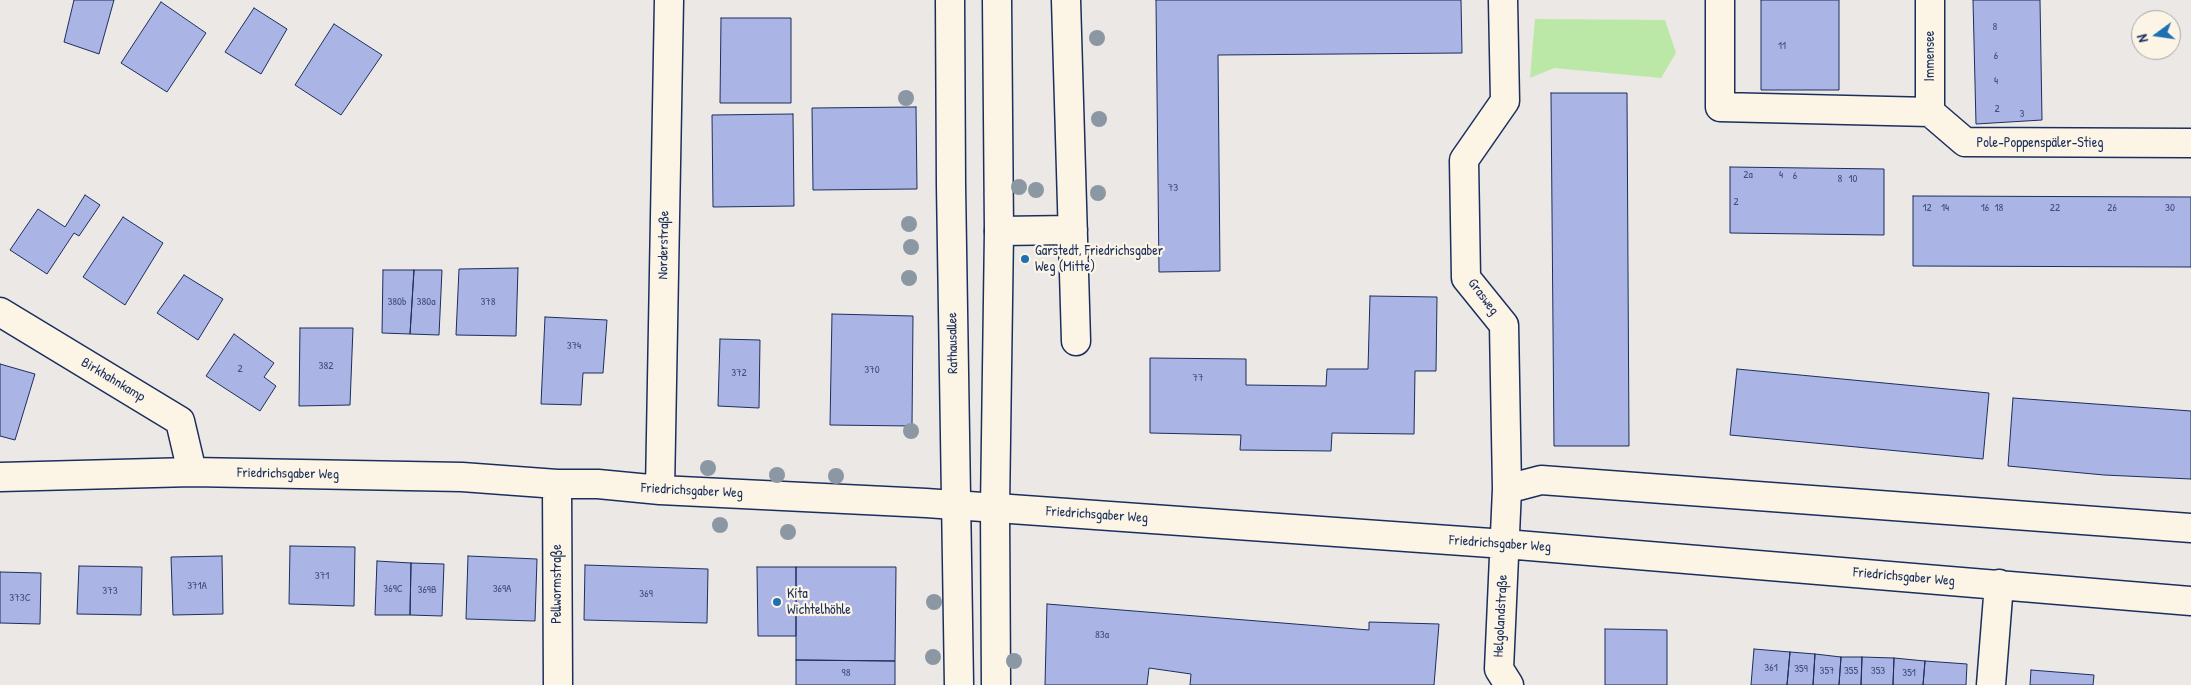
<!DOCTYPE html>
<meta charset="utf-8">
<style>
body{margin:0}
#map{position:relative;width:2191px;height:685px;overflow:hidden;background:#ece8e5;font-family:"Patrick Hand",sans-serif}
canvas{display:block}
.north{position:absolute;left:2131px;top:10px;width:50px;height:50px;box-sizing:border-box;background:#fcf5e5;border:1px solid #a2a6af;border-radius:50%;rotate:256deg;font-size:14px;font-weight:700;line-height:20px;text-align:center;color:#1b2f5e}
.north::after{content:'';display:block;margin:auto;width:18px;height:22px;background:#1f6fb2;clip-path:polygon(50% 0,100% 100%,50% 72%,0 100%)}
</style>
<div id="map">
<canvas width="2191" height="685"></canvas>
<div class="north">N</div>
</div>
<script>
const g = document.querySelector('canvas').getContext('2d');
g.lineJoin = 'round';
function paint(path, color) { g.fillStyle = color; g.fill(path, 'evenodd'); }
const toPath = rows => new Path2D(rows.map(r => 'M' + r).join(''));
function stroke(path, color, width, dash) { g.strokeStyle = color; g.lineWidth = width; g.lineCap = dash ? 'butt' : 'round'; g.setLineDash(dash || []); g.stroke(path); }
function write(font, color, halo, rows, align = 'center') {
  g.font = font + ' "Patrick Hand",sans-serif'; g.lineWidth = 4.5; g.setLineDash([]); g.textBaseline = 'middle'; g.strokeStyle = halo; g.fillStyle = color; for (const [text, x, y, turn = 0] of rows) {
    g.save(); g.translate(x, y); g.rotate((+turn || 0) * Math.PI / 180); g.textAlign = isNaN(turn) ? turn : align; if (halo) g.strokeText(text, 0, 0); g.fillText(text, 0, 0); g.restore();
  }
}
paint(toPath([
 [1535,19,1665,20,1676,53,1661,78,1554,68,1530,78]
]), '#bbe8a6');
const building = toPath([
 [74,0,114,0,99,54,64,42,74,0],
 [1156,0,1461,0,1462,53,1218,55,1220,271,1159,272,1156,0],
 [1761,0,1839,0,1839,90,1761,90,1761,0],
 [1973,0,2040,0,2042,120,1976,124,1973,0],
 [161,2,206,33,167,92,121,63,161,2],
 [254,8,287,29,261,74,225,52,254,8],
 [721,18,791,18,791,103,720,103,721,18],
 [334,24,382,55,341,115,295,85,334,24],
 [1551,93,1627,93,1629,446,1554,446,1551,93],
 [916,107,917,189,813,190,812,108,916,107],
 [793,114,794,206,713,207,712,115,793,114],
 [1730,167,1884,169,1884,235,1730,233,1730,167],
 [85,195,100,205,79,236,74,233,47,274,10,250,38,209,65,227,85,195],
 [1913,196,2191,197,2191,267,1913,266,1913,196],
 [123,217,163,243,125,305,83,277,123,217],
 [518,268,516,336,456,335,459,269,518,268],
 [383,270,414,270,410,334,382,333,383,270],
 [414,270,442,270,439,335,410,334,414,270],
 [184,275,223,299,198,340,157,313,184,275],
 [1370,296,1437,297,1436,371,1415,371,1414,434,1332,433,1331,451,1240,450,1241,435,1150,433,1150,358,1246,359,1246,385,1326,386,1327,369,1368,369,1370,296],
 [832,314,913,316,912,426,830,425,832,314],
 [545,317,607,320,603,373,583,373,581,405,541,404,545,317],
 [300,328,353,328,350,405,299,406,300,328],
 [234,334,274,363,264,377,276,386,260,411,206,376,234,334],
 [720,339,760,340,759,408,718,406,720,339],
 [0,364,35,374,15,440,0,436,0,364],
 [1737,369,1989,393,1983,459,1730,435,1737,369],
 [2013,398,2191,411,2191,479,2104,475,2008,466,2013,398],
 [290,546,355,547,354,606,289,604,290,546],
 [222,556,223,614,173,615,171,557,222,556],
 [468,556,537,559,535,621,466,619,468,556],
 [377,561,411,563,410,615,375,615,377,561],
 [411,563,444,564,442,616,410,615,411,563],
 [585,565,708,569,707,623,584,620,585,565],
 [79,566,142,567,141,615,77,614,79,566],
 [757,567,796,567,796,636,758,636,757,567],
 [796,567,896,567,895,661,796,660,796,567],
 [0,572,41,573,40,624,0,623,0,572],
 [1047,604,1369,630,1369,622,1439,624,1434,685,1190,685,1191,674,1149,668,1147,685,1045,685,1047,604],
 [1605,629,1667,630,1667,685,1605,685,1605,629],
 [1754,649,1790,652,1787,685,1751,685,1754,649],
 [1790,652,1815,654,1813,685,1787,685,1790,652],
 [1815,654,1841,657,1839,685,1813,685,1815,654],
 [1841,657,1862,657,1861,685,1839,685,1841,657],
 [1862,657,1894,658,1893,685,1861,685,1862,657],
 [1894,658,1925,661,1923,685,1893,685,1894,658],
 [796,660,895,661,895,685,796,685,796,660],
 [1925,661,1967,664,1966,685,1923,685,1925,661],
 [2031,670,2094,675,2093,685,2030,685,2031,670]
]);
paint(building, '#aab4e5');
stroke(building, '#1b2f5e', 1);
const minor = toPath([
 [1066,0,1076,341],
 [1503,0,1505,101,1464,160,1466,278,1504,325,1507,489,1499,669,1509,685],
 [1720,0,1720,107,1930,112,1965,142,2191,143],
 [1930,112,1930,0],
 [999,231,1073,230],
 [0,312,180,421,192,472],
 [0,477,192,472,462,477,557,484,598,484,660,490,926,503,1505,544,2191,601],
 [557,484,558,685],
 [1507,489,1541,480,2191,528],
 [660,490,669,0],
 [1991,685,1999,584]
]);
const major = toPath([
 [950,0,951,185,959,685],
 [996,685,995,508,999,231,997,0]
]);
stroke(minor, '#1b2f5e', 31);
stroke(major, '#1b2f5e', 31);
stroke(minor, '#fcf5e5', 28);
stroke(major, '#fcf5e5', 28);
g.fillStyle = '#8b97a2';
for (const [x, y] of [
 [1097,38],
 [906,98],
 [1099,119],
 [1019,187],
 [1036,190],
 [1098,193],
 [909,224],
 [911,247],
 [909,278],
 [911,431],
 [708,468],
 [777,475],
 [836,476],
 [720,525],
 [788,532],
 [934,602],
 [933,657],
 [1014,661]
]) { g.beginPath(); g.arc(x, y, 8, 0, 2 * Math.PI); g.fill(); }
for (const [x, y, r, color] of [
 [1025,259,5,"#1f6fb2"],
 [777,602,5,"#1f6fb2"]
]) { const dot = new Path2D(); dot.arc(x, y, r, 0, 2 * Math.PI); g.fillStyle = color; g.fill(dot); stroke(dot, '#fcf5e5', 2); }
write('11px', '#3f5080', null, [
 ["8",1995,27],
 ["11",1782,46],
 ["6",1996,56],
 ["4",1996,81],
 ["2",1997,109],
 ["3",2022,114],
 ["2a",1748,175],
 ["4",1781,175],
 ["6",1795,176],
 ["8",1840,179],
 ["10",1853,179],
 ["73",1173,188],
 ["2",1736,202],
 ["12",1927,208],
 ["14",1945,208],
 ["16",1985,208],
 ["18",1999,208],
 ["22",2055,208],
 ["26",2112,208],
 ["30",2170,208],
 ["380b",397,302],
 ["380a",426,302],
 ["378",488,302],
 ["374",574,346],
 ["382",326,366],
 ["2",240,369],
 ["370",872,370],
 ["372",739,373],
 ["77",1198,378],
 ["371",322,576],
 ["371A",197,586],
 ["369C",393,589],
 ["369A",502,589],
 ["369B",427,590],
 ["373",110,591],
 ["369",646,594],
 ["373C",20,598],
 ["83a",1102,635],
 ["361",1771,668],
 ["359",1801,669],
 ["357",1827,671],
 ["355",1851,671],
 ["353",1878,671],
 ["98",846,673],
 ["351",1909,673]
]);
write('14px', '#1b2f5e', '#fcf5e5', [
 ["Immensee",1930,56,-90],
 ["Pole-Poppenspäler-Stieg",2040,143],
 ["Norderstraße",664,245,-89],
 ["Grasweg",1483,297,53],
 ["Rathausallee",953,343,-91],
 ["Birkhahnkamp",113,380,31],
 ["Friedrichsgaber Weg",288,474,1],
 ["Friedrichsgaber Weg",692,491,3],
 ["Friedrichsgaber Weg",1097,515,4],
 ["Friedrichsgaber Weg",1500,544,4],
 ["Friedrichsgaber Weg",1904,577,5],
 ["Pellwormstraße",557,584,-90],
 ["Helgolandstraße",1501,616,-87]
]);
write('14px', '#1b2f5e', '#fcf5e5', [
 ["Garstedt, Friedrichsgaber",1035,251],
 ["Weg (Mitte)",1035,267],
 ["Kita",787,594],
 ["Wichtelhöhle",787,610]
], 'left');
</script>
